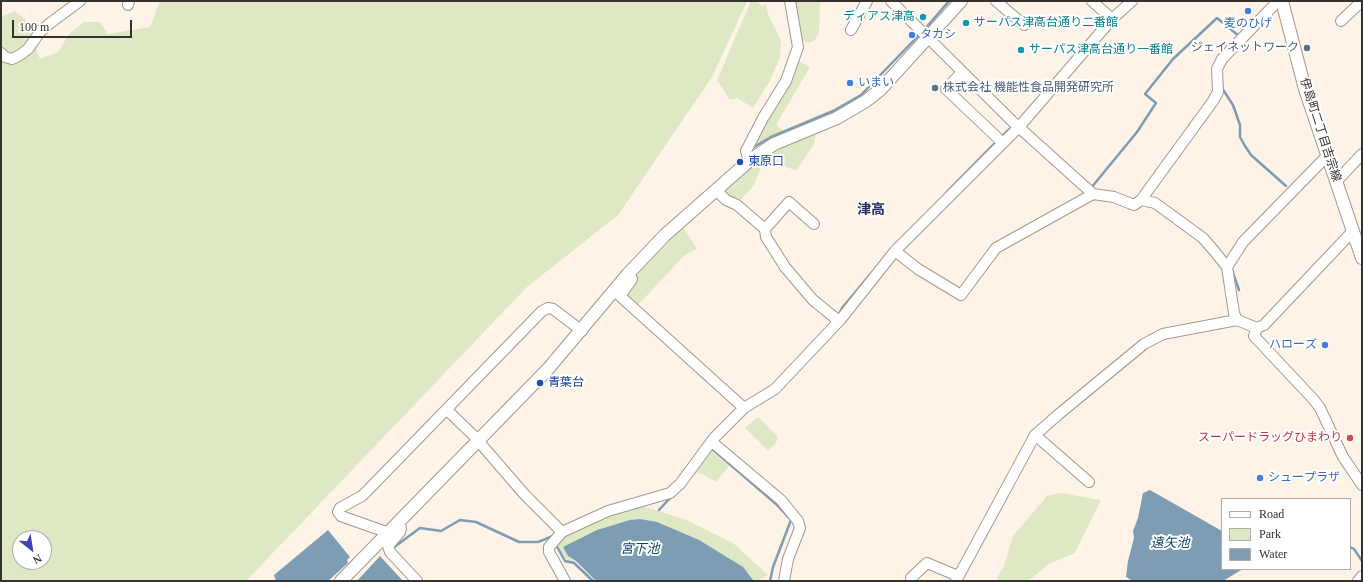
<!DOCTYPE html>
<meta charset="utf-8">
<style>
body{margin:0}
#map{position:relative;width:1363px;height:582px;overflow:hidden;background:#fef3e6;font-family:"Times New Roman",serif}
canvas{display:block}
.frame{position:absolute;inset:0;border:2px solid #35312c;pointer-events:none}
.legend{position:absolute;left:1221px;top:498px;width:130px;height:72px;box-sizing:border-box;background:#fff;border:1px solid #aeadab;margin:0;padding:5px 7px;list-style:none;font-size:12px;color:#35312c}
.legend li{display:flex;align-items:center;gap:8px;height:20px}
.legend b{width:20px;border:1px solid #aeadab}
.north{position:absolute;left:12px;top:530px;width:40px;height:40px;box-sizing:border-box;background:#fff;border:1px solid #aeadab;border-radius:50%;rotate:150deg;font-size:11px;font-weight:700;line-height:16px;text-align:center;color:#35312c}
.north::after{content:'';display:block;margin:auto;width:14px;height:18px;background:#4342b8;clip-path:polygon(50% 0,100% 100%,50% 72%,0 100%)}
.scale{position:absolute;left:12px;top:20px;width:120px;height:18px;box-sizing:border-box;border:2px solid #35312c;border-top:0;padding-left:5px;font-size:12px;line-height:14px;white-space:nowrap;color:#35312c;-webkit-text-stroke:3px #fff;paint-order:stroke}
</style>
<div id="map">
<canvas width="1363" height="582"></canvas>
<div class="frame"></div>
<ul class="legend">
<li><b style="height:5px;background:#fff"></b>Road</li>
<li><b style="height:11px;background:#dee8c5"></b>Park</li>
<li><b style="height:11px;background:#7d9db4"></b>Water</li>
</ul>
<div class="north">N</div>
<div class="scale">100 m</div>
</div>
<script>
const g = document.querySelector('canvas').getContext('2d');
g.lineJoin = 'round';
function paint(path, color) { g.fillStyle = color; g.fill(path, 'evenodd'); }
const toPath = rows => new Path2D(rows.map(r => 'M' + r).join(''));
function stroke(path, color, width, dash) { g.strokeStyle = color; g.lineWidth = width; g.lineCap = dash ? 'butt' : 'round'; g.setLineDash(dash || []); g.stroke(path); }
function write(font, color, halo, rows, align = 'center') {
  g.font = font + ' "Times New Roman","Noto Sans JP",serif'; g.lineWidth = 4; g.setLineDash([]); g.textBaseline = 'middle'; g.strokeStyle = halo; g.fillStyle = color; for (const [text, x, y, turn = 0] of rows) {
    g.save(); g.translate(x, y); g.rotate((+turn || 0) * Math.PI / 180); g.textAlign = isNaN(turn) ? turn : align; if (halo) g.strokeText(text, 0, 0); g.fillText(text, 0, 0); g.restore();
  }
}
paint(toPath([
 [160,1,747,1,712,77,618,215,527,287,246,581,1,581,1,17,15,11,25,19,40,59,58,52,69,34,84,22,100,22,108,34,150,27],
 [20,538,44,538,44,562,20,562],
 [751,1,757,1,763,7,765,3,769,17,781,40,780,58,769,82,753,108,737,98,730,100,717,80],
 [795,1,820,1,819,34,814,41,809,43,803,41],
 [797,60,810,67,776,125,783,130,756,144,761,127],
 [816,132,814,144,796,171,765,157,754,185,738,203,721,192,753,165,765,157,795,140],
 [683,227,697,249,685,255,636,307,623,296,634,275],
 [758,417,778,437,776,443,768,451,745,428],
 [711,451,729,466,716,482,700,473,694,472],
 [1060,493,1101,500,1075,553,1049,564,1028,581,995,581,1004,566,1013,536,1047,496],
 [639,505,687,520,733,543,768,575,760,579,761,581,754,581,749,573,568,556,578,564,566,560,557,545,557,541,565,535,609,513]
]), '#dee8c5');
paint(toPath([
 [1150,490,1222,531,1222,569,1243,569,1223,581,1133,581,1126,577,1128,561,1134,538,1133,531,1138,518,1143,493],
 [640,519,657,522,699,540,743,567,754,581,596,581,576,561,568,556,563,547,597,530,630,520],
 [328,530,350,557,347,560,348,563,328,581,276,581,274,575],
 [380,556,403,581,357,581]
]), '#7d9db4');
stroke(toPath([
 [924,30,949,1],
 [1222,88,1233,105,1240,125,1240,137,1245,146,1251,155,1286,186],
 [1001,137,1013,126],
 [752,148,771,137,833,111,861,95,920,34],
 [1091,188,1137,132,1156,103,1145,94,1173,59,1217,18,1239,36],
 [947,192,997,141],
 [1232,270,1239,290],
 [839,314,842,308,873,271],
 [711,448,776,504,791,520,773,567,770,581],
 [659,510,671,497],
 [555,543,565,561,574,563,593,581],
 [1350,547,1354,549,1362,561],
 [393,548,420,528,441,531,460,520,476,522,519,542,538,542,553,536]
]), '#7d9db4', 2.5);
const minor = toPath([
 [891,1,1013,122,1093,194],
 [996,1,1024,25],
 [1092,1,1112,19],
 [128,5,129,1],
 [1341,21,1362,1],
 [851,30,867,1],
 [1,53,5,57,12,59,20,55,28,49,40,32,49,24,80,1],
 [962,72,946,89,1003,143],
 [749,161,746,151,763,118,786,81,798,47,790,1],
 [1336,182,1362,154],
 [716,190,726,200,737,205,765,229,766,237,785,267,813,300,839,321],
 [1141,200,1155,203,1203,238,1215,252,1227,267,1234,313,1237,320],
 [765,229,789,202,814,224],
 [895,251,918,269,961,295,996,248,1093,194,1114,197,1134,205,1141,200,1213,101,1218,92,1217,69,1222,59,1278,1],
 [1227,267,1243,242,1327,156],
 [627,275,632,279,620,296,744,408],
 [1257,328,1254,336,1314,400,1320,408,1343,457,1362,485],
 [447,410,474,436,525,495,562,532,608,511,670,493,680,484,714,438,744,408,775,389,841,319,895,251,1019,127,1112,19,1132,1],
 [1035,435,1089,482],
 [712,442,781,500,798,521,800,528,788,559,784,581],
 [397,524,401,528,400,532,388,546,390,552,417,581],
 [562,532,549,547,549,552,565,581],
 [389,533,341,516,338,512,340,508,362,496,369,489,542,311,548,308,553,309,582,331],
 [911,578,927,563,958,576],
 [956,581,1035,435,1059,414,1144,344,1163,334,1237,320,1257,328,1264,325,1353,231],
 [1358,581,1362,576]
]);
const tertiary = toPath([
 [1282,1,1305,89,1362,258],
 [341,581,548,369,627,275,665,235,749,161,774,144,837,118,866,101,881,89,961,1]
]);
stroke(minor, '#a3988d', 12);
stroke(tertiary, '#a3988d', 14);
stroke(minor, '#fff', 10);
stroke(tertiary, '#fff', 12);
for (const [x, y, r, color] of [
 [1248,11,4,"#3f7fe0"],
 [923,17,4,"#0f9aa8"],
 [966,23,4,"#0f9aa8"],
 [912,35,4,"#3f7fe0"],
 [1307,48,4,"#5c6f8a"],
 [1021,50,4,"#0f9aa8"],
 [850,83,4,"#3f7fe0"],
 [935,88,4,"#5c6f8a"],
 [740,162,4,"#1a4fb4"],
 [1325,345,4,"#3f7fe0"],
 [540,383,4,"#1a4fb4"],
 [1350,438,4,"#e0444e"],
 [1260,478,4,"#3f7fe0"]
]) { const dot = new Path2D(); dot.arc(x, y, r, 0, 2 * Math.PI); g.fillStyle = color; g.fill(dot); stroke(dot, '#fff', 1.5); }
write('12px', '#0d838f', '#fff', [
 ["ディアス津高",915,17,"right"],
 ["サーパス津高台通り二番館",974,23],
 ["サーパス津高台通り一番館",1029,50]
], 'left');
write('12px', '#366cbe', '#fff', [
 ["麦のひげ",1248,24,"center"],
 ["タカシ",920,35],
 ["いまい",858,83],
 ["ハローズ",1317,345,"right"],
 ["シュープラザ",1268,478]
], 'left');
write('12px', '#4e5e75', '#fff', [
 ["ジェイネットワーク",1299,48],
 ["株式会社 機能性食品開発研究所",943,88,"left"]
], 'right');
write('12px', '#35312c', '#fff', [
 ["伊島町二丁目吉宗線",1320,130,72]
]);
write('12px', '#164399', '#fff', [
 ["東原口",748,162],
 ["青葉台",548,383]
], 'left');
write('12px', '#be3a42', '#fff', [
 ["スーパードラッグひまわり",1342,438]
], 'right');
write('italic 13px', '#0d4768', '#fff', [
 ["遠矢池",1170,544],
 ["宮下池",640,550]
]);
write('bold 14px', '#272b64', '#fff', [
 ["津高",871,210]
]);
</script>
